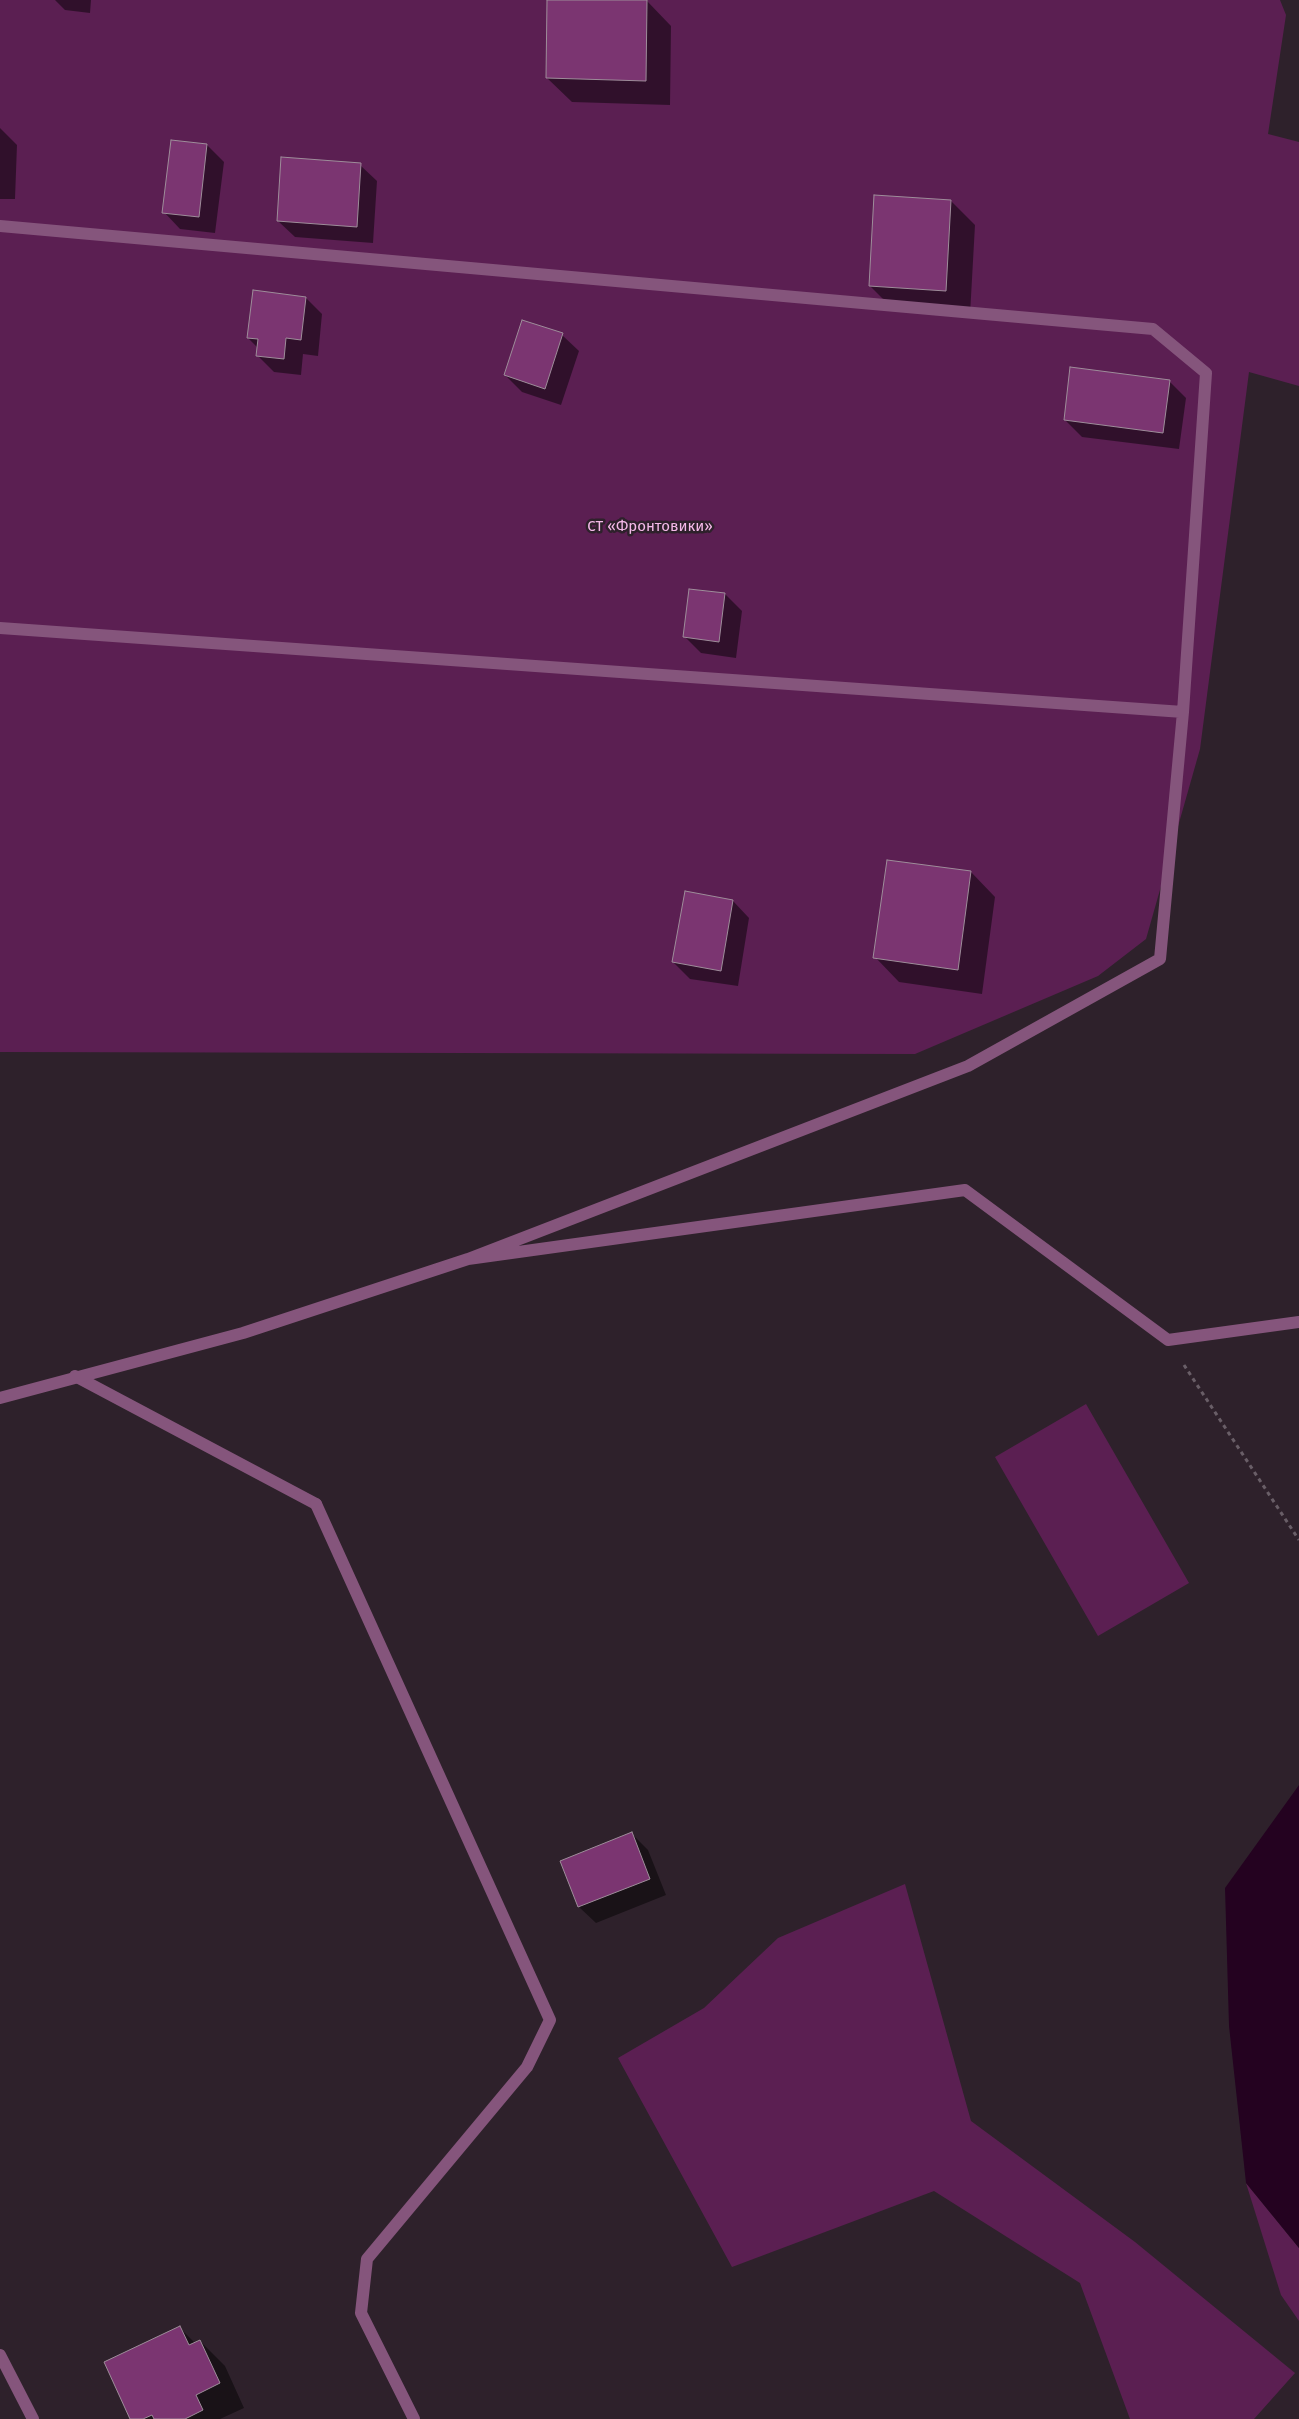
<!DOCTYPE html>
<meta charset="utf-8">
<style>
body{margin:0}
canvas{display:block;background:#2e212b}
</style>
<canvas width="1299" height="2419"></canvas>
<script>
const g = document.querySelector('canvas').getContext('2d');
g.lineJoin = 'round';
function paint(path, color) { g.fillStyle = color; g.fill(path, 'evenodd'); }
const toPath = rows => new Path2D(rows.map(r => 'M' + r).join(''));
function stroke(path, color, width, dash) { g.strokeStyle = color; g.lineWidth = width; g.lineCap = dash ? 'butt' : 'round'; g.setLineDash(dash || []); g.stroke(path); }
function write(font, color, halo, rows, align = 'center') {
  g.font = font + ' "Fira Sans",sans-serif'; g.lineWidth = 5; g.setLineDash([]); g.textBaseline = 'middle'; g.strokeStyle = halo; g.fillStyle = color; for (const [text, x, y, turn = 0] of rows) {
    g.save(); g.translate(x, y); g.rotate((+turn || 0) * Math.PI / 180); g.textAlign = isNaN(turn) ? turn : align; if (halo) g.strokeText(text, 0, 0); g.fillText(text, 0, 0); g.restore();
  }
}
paint(toPath([
 [0,0,1280,0,1286,15,1268,134,1299,142,1299,386,1249,372,1200,749,1146,939,1098,976,915,1054,0,1052],
 [1086,1404,1189,1583,1098,1636,995,1457],
 [905,1884,971,2121,1135,2242,1295,2373,1254,2419,1130,2419,1080,2283,934,2191,732,2267,618,2058,704,2008,778,1938],
 [1246,2183,1299,2248,1299,2321,1281,2295]
]), '#5b1f52');
paint(toPath([
 [1299,1785,1299,2248,1246,2183,1229,2026,1225,1888]
]), '#240220');
paint(toPath([
 [55,0,91,0,90,13,65,10],
 [549,0,647,1,671,26,670,105,572,102,547,78],
 [0,128,17,145,15,199,0,199],
 [207,145,224,162,215,233,180,229,164,212],
 [360,165,377,181,373,243,295,237,278,221],
 [951,201,975,225,970,315,894,310,870,286],
 [306,298,322,314,318,356,303,354,301,375,274,372,257,355,258,348,248,338],
 [562,335,579,351,561,405,522,392,505,375],
 [1169,381,1186,398,1179,449,1082,437,1065,420],
 [690,590,725,594,742,611,736,658,701,653,684,636],
 [971,872,995,897,982,994,899,982,875,957],
 [733,901,749,918,738,986,690,979,673,962],
 [632,1834,648,1850,666,1895,596,1923,579,1907,561,1862],
 [180,2328,195,2343,200,2341,225,2366,244,2408,220,2419,131,2419]
]), '#0007');
const building = toPath([
 [547,0,647,0,646,81,546,78,547,0],
 [171,140,207,144,199,217,162,213,171,140],
 [281,157,361,163,357,227,277,221,281,157],
 [874,195,951,200,946,291,869,286,874,195],
 [253,290,306,297,301,340,286,338,284,359,256,356,258,339,247,338,253,290],
 [522,320,563,333,545,389,504,375,522,320],
 [1070,367,1170,380,1163,433,1064,420,1070,367],
 [689,589,725,593,719,642,683,637,689,589],
 [887,860,971,871,958,970,873,958,887,860],
 [685,891,733,900,721,971,672,962,685,891],
 [632,1832,650,1879,578,1907,560,1861,632,1832],
 [180,2326,189,2345,200,2340,220,2383,196,2395,203,2410,185,2419,154,2419,152,2415,143,2419,130,2419,104,2362,180,2326]
]);
paint(building, '#7b3571');
stroke(building, '#9e8d9a', 1);
stroke(toPath([
 [1184,1365,1299,1540]
]), '#695e67', 3, [4, 4]);
stroke(toPath([
 [75,1376,316,1504]
]), '#85557c', 12);
stroke(toPath([
 [0,226,1153,329,1206,373,1183,712,1160,959,968,1066,468,1259],
 [0,628,1183,712],
 [0,1398,243,1333,468,1259,965,1190,1168,1340,1299,1322],
 [316,1504,550,2020,527,2067,367,2259,361,2313,414,2419],
 [0,2355,33,2419]
]), '#85557c', 12);
write('15px', '#f5b9e9', '#2e212b', [
 ["СТ «Фронтовики»",650,527]
]);
</script>
